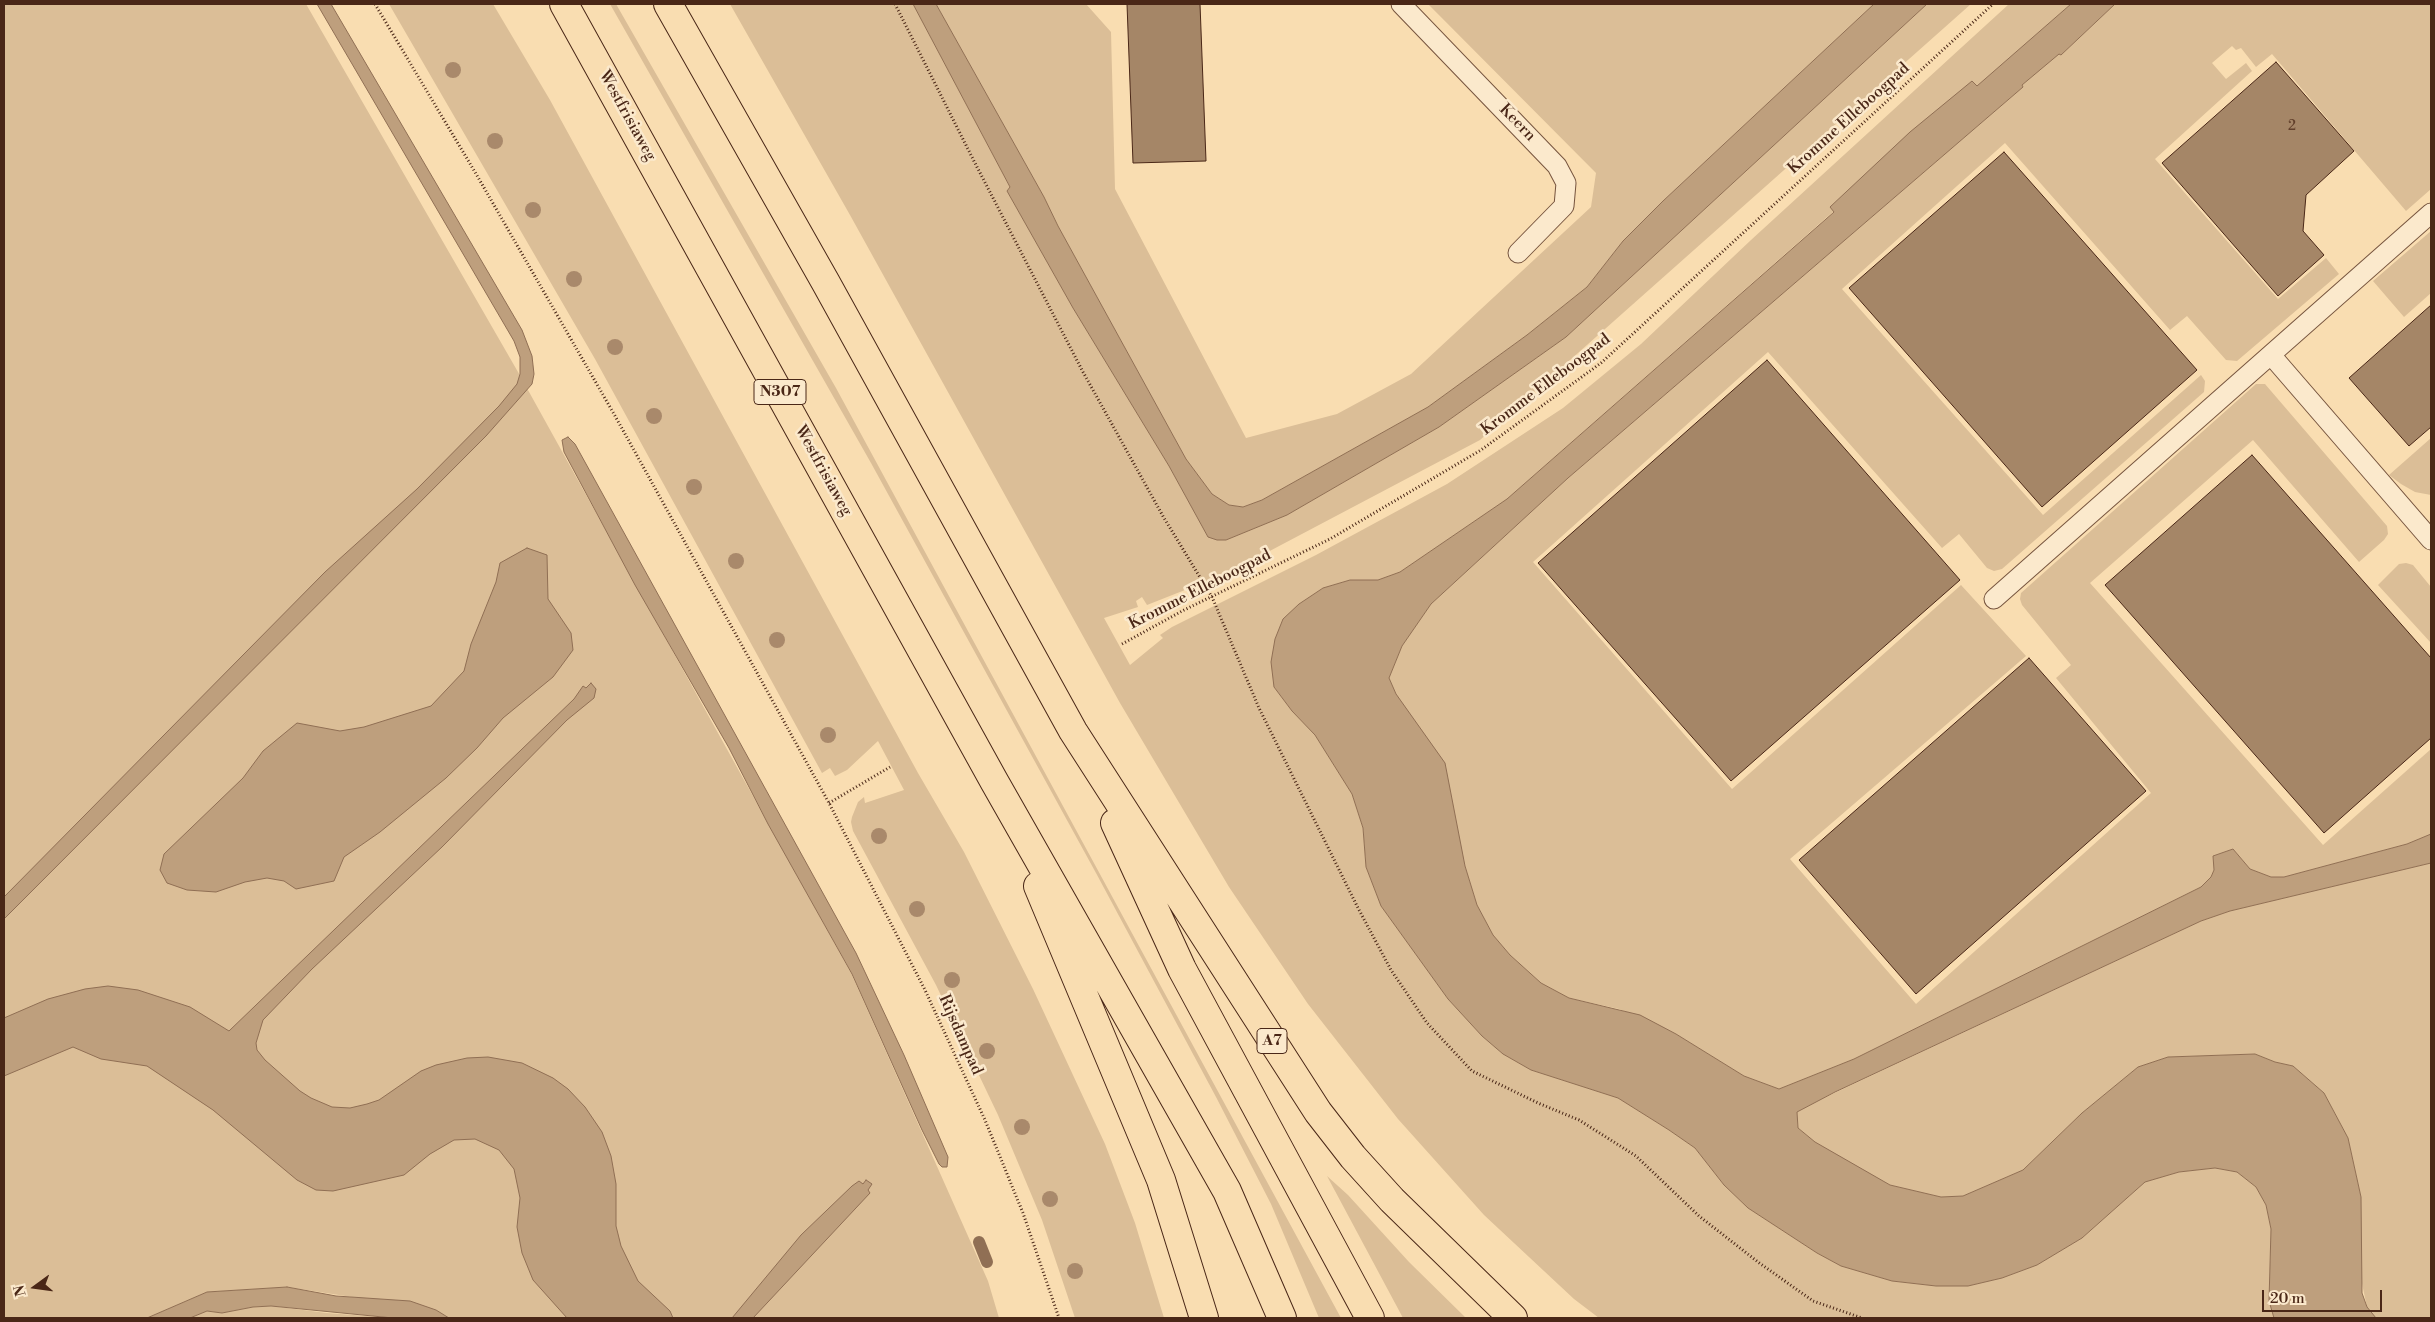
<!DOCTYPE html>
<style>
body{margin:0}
#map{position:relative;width:2435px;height:1322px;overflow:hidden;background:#f9ddb1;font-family:"Libre Bodoni",serif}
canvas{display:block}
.frame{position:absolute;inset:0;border:5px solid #4a2717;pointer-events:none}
.north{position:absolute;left:10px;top:1262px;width:50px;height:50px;-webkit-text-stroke:4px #fbe9cc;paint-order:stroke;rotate:256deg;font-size:14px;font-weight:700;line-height:20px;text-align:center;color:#4a2717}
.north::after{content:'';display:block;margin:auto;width:18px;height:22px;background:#4a2717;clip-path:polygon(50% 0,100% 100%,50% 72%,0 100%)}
.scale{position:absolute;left:2262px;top:1290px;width:120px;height:22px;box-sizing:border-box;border:2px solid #4a2717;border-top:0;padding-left:6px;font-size:15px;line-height:18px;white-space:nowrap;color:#4a2717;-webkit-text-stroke:4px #fbe9cc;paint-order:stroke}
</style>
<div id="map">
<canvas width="2435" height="1322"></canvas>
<div class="frame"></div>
<div class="north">N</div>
<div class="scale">20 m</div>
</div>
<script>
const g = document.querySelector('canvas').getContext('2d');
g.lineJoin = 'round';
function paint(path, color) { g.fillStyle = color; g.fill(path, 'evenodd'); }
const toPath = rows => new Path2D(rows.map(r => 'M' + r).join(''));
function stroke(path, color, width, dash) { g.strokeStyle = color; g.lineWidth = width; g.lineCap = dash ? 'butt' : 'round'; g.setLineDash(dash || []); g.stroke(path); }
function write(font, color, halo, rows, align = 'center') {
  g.font = font + ' "Libre Bodoni",serif'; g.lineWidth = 5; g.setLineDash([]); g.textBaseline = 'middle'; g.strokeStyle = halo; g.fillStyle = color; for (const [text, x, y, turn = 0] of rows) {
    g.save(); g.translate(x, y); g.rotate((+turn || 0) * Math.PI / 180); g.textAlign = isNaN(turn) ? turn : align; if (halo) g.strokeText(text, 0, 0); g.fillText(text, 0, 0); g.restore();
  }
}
paint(toPath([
 [4,4,306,4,518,372,851,973,988,1281,999,1318,449,1318,436,1310,287,1287,207,1292,147,1318,4,1318],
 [389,4,493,4,550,100,918,773,964,852,1033,989,1105,1144,1135,1223,1164,1318,1075,1318,1042,1220,998,1115,936,985,853,831,851,822,852,817,858,802,864,797,865,803,904,790,878,741,847,770,835,776,830,768,822,773,595,359],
 [610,4,616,4,836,388,1341,1318,1319,1318,1271,1204,1216,1097,1096,873,871,463],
 [730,4,913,4,1010,187,1007,191,1073,308,1169,466,1208,536,1226,540,1287,515,1439,427,1566,337,1927,4,1971,4,1480,440,1228,573,1147,605,1142,597,1136,601,1138,607,1104,618,1130,665,1163,638,1160,635,1172,627,1316,555,1447,484,1563,408,1641,344,1751,240,2009,4,2071,4,1977,87,1972,82,1830,207,1834,211,1507,499,1400,572,1378,580,1350,580,1323,588,1299,604,1283,620,1274,687,1292,711,1315,735,1352,794,1363,828,1366,867,1381,906,1448,999,1482,1036,1503,1054,1531,1070,1618,1098,1669,1130,1695,1148,1724,1185,1748,1208,1817,1253,1841,1266,1892,1281,1936,1286,1968,1286,2002,1278,2037,1265,2082,1238,2145,1182,2179,1172,2215,1168,2237,1172,2256,1187,2266,1205,2271,1229,2269,1301,2274,1318,1599,1318,1574,1299,1484,1215,1398,1119,1308,1004,1229,887,1120,703,850,215],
 [936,4,1086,4,1111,32,1115,189,1246,438,1337,414,1411,374,1591,207,1596,173,1428,4,1874,4,1663,201,1623,241,1587,287,1527,335,1428,407,1262,500,1243,507,1229,505,1212,494,1186,459,1058,226,1044,197],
 [2115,4,2431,4,2431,189,2406,211,2272,54,2256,67,2241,48,2236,50,2232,46,2212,63,2226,79,2246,63,2252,71,2155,159,2278,299,2326,258,2339,274,2237,361,2226,360,2187,316,2170,330,2005,143,1842,289,2043,515,2201,375,2205,381,2204,392,2002,569,1994,571,1987,568,1959,534,1942,548,1768,352,1533,562,1732,789,1961,585,2026,656,1790,859,1916,1004,2151,793,2056,678,2071,665,2022,605,2020,599,2021,593,2256,384,2265,384,2387,526,2388,534,2384,540,2359,562,2253,440,2090,583,2323,845,2431,749,2431,834,2407,844,2284,877,2271,877,2250,869,2233,849,2213,856,2214,870,2211,877,2201,887,1854,1059,1779,1089,1744,1076,1676,1034,1619,1009,1569,998,1541,983,1510,955,1493,935,1477,905,1465,866,1389,678,1402,646,1431,604,1568,478,2023,87,2022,85,2059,53,2061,55],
 [2431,231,2431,293,2404,317,2373,281],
 [2431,438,2431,495,2415,492,2401,484,2389,475],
 [2406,563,2413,565,2431,587,2431,643,2378,585,2399,564],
 [2431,863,2431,1318,2376,1318,2367,1307,2361,1279,2361,1197,2348,1138,2324,1093,2293,1066,2275,1062,2255,1054,2168,1057,2138,1067,2082,1113,2023,1170,1963,1196,1941,1197,1890,1185,1850,1164,1815,1142,1798,1128,1797,1112,1813,1103,2201,921,2230,911],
 [1327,1176,1348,1195,1409,1262,1466,1318,1403,1318],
 [271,1306,327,1313,393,1318,190,1318,207,1311,222,1313,253,1307]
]), '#dbbe97');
const water = toPath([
 [317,4,331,4,522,330,532,356,534,374,532,384,486,436,4,919,4,897,325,572,417,489,499,406,517,384,520,374,520,357,514,341,317,4],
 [913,4,936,4,1044,197,1058,226,1186,459,1212,494,1229,505,1243,507,1262,500,1428,407,1527,335,1587,287,1623,241,1663,201,1874,4,1927,4,1566,337,1439,427,1287,515,1226,540,1217,540,1208,537,1169,466,1073,308,1007,191,1010,187,913,4],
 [2071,4,2115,4,2061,55,2059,54,2022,85,2023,87,1568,478,1431,604,1402,646,1389,678,1396,694,1445,763,1465,866,1477,905,1493,935,1510,955,1541,983,1569,998,1640,1015,1676,1034,1744,1076,1779,1089,1854,1059,2201,887,2211,877,2214,870,2213,856,2233,849,2250,869,2271,877,2284,877,2407,844,2431,834,2431,863,2230,911,2201,921,1835,1092,1797,1112,1798,1128,1815,1142,1890,1185,1941,1197,1963,1196,2023,1170,2082,1113,2138,1067,2168,1057,2255,1054,2275,1062,2293,1066,2324,1093,2348,1138,2361,1197,2362,1293,2367,1307,2376,1318,2274,1318,2269,1301,2271,1229,2266,1205,2256,1187,2237,1172,2215,1168,2179,1172,2145,1182,2082,1238,2037,1265,2002,1278,1968,1286,1936,1286,1892,1281,1841,1266,1817,1253,1748,1208,1724,1185,1695,1148,1669,1130,1618,1098,1531,1070,1503,1054,1482,1036,1448,999,1381,906,1366,867,1363,828,1352,794,1315,735,1292,711,1274,687,1271,662,1275,639,1283,619,1299,604,1323,588,1350,580,1378,580,1400,572,1507,499,1834,212,1830,207,1910,132,1972,81,1977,86,2071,4],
 [568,437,575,444,856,953,904,1055,948,1157,947,1167,942,1167,939,1164,922,1130,852,974,768,824,729,748,635,585,564,452,562,440,568,437],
 [527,548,547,555,548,599,571,633,573,650,553,677,503,718,477,748,446,778,380,832,344,857,334,881,296,889,284,881,267,878,245,882,216,892,187,890,167,883,160,870,164,854,243,778,263,751,297,723,340,731,364,727,431,706,464,671,471,644,496,582,500,563,527,548],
 [591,683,596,689,594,698,567,720,442,847,312,969,263,1020,256,1043,257,1050,265,1060,300,1091,311,1098,332,1107,350,1108,367,1104,379,1100,421,1071,436,1065,467,1058,488,1057,522,1063,553,1078,568,1089,585,1107,602,1132,611,1156,616,1184,616,1226,621,1246,638,1281,670,1311,673,1318,567,1318,533,1280,522,1253,517,1227,520,1198,514,1169,499,1150,475,1139,454,1140,430,1154,404,1175,333,1191,316,1190,297,1180,213,1110,147,1066,101,1059,73,1047,4,1076,4,1018,48,999,85,989,108,986,138,990,190,1007,229,1031,574,699,583,686,586,688,591,683],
 [866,1180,872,1184,868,1190,870,1193,753,1318,732,1318,801,1235,852,1186,859,1181,863,1184,866,1180],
 [287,1287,336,1296,410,1301,436,1310,449,1318,393,1318,271,1306,253,1307,222,1313,207,1311,190,1318,147,1318,207,1292,287,1287]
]);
paint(water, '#be9f7d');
stroke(water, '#906f54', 1);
stroke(toPath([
 [979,1242,987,1262]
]), '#906f54', 12);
const building = toPath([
 [1127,4,1200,4,1206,161,1133,163,1127,4],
 [2276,62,2354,151,2306,195,2303,231,2324,255,2278,296,2162,163,2276,62],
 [2004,152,2197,370,2042,507,1849,288,2004,152],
 [2431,305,2431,427,2409,446,2349,378,2431,305],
 [1767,360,1960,580,1731,781,1538,563,1767,360],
 [2252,455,2431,658,2431,738,2324,833,2105,585,2252,455],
 [2029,658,2146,791,1916,994,1799,860,2029,658]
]);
paint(building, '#a58667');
stroke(building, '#4a2717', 1);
const lane = toPath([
 [1401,4,1557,166,1566,183,1564,206,1518,253],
 [2271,355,2431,540],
 [1994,599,2431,213]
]);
const highway = toPath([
 [564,4,994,781,1227,1191,1282,1318],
 [668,4,826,283,1073,731,1318,1112,1353,1157,1392,1200,1513,1318],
 [1115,823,1182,969,1370,1318],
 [1038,886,1161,1180,1204,1318]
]);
stroke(lane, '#76543e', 21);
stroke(highway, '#4a2717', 30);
stroke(toPath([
 [375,4,475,172,614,414,829,803,925,990,985,1120,1023,1213,1059,1318],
 [895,4,977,167,1083,372,1164,518,1212,597,1259,708,1358,908,1391,970,1427,1023,1472,1071,1538,1103,1579,1120,1636,1156,1699,1216,1758,1262,1813,1301,1862,1318],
 [1122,644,1184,610,1330,539,1481,450,1601,363,1993,4],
 [829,803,890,767]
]), '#4a2717', 3, [1, 2.5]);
stroke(lane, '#fbe9cc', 19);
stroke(highway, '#f9ddb1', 28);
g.fillStyle = '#a9896b';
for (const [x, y] of [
 [453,70],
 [495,141],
 [533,210],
 [574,279],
 [615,347],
 [654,416],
 [694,487],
 [736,561],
 [777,640],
 [828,735],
 [879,836],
 [917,909],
 [952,980],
 [987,1051],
 [1022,1127],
 [1050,1199],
 [1075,1271]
]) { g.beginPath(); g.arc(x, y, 8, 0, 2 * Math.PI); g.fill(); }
write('14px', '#613f2b', null, [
 ["2",2292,127]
]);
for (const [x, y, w] of [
 [780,392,52],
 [1272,1041,30]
]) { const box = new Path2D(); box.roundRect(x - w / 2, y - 12.5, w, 25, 4); g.fillStyle = '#fbe9cc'; g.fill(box); stroke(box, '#4a2717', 1); }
write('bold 15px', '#4a2717', null, [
 ["N307",780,392],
 ["A7",1272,1041]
]);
write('16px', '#4a2717', '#fbe9cc', [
 ["Westfrisiaweg",627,116,61],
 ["Kromme Elleboogpad",1849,119,-42],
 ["Keern",1517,123,46],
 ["Kromme Elleboogpad",1546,385,-37],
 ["Westfrisiaweg",823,471,61],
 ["Kromme Elleboogpad",1200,590,-27],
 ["Rijsdampad",960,1035,66]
]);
</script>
